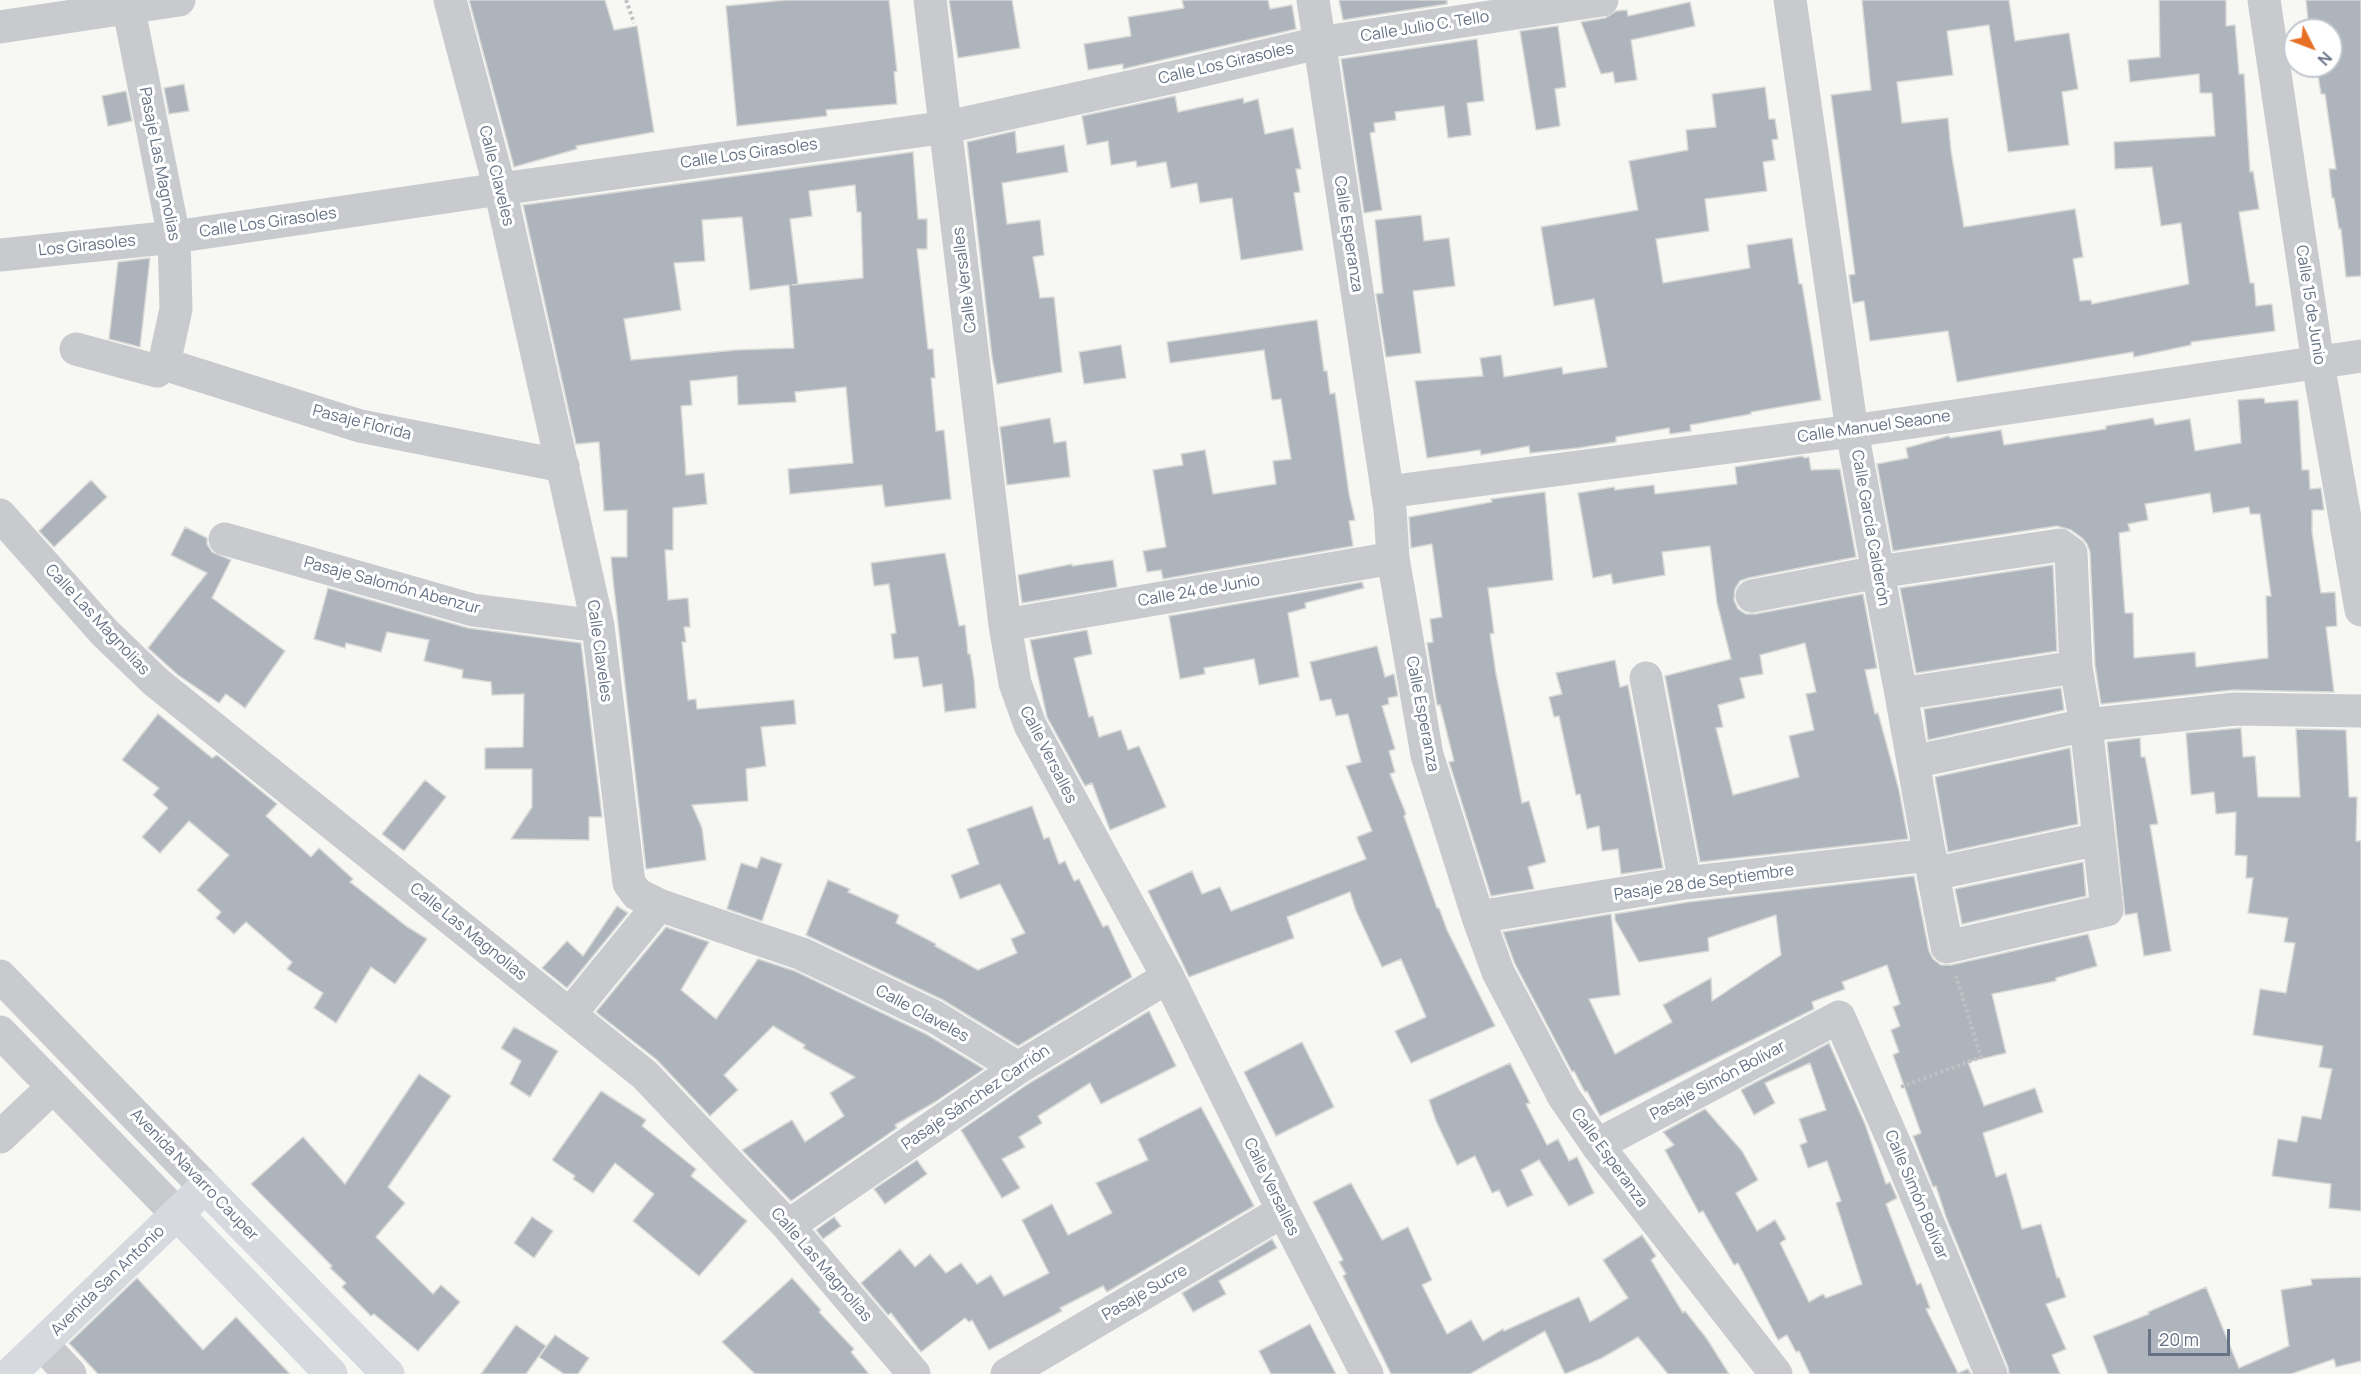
<!DOCTYPE html>
<meta charset="utf-8">
<style>
body{margin:0}
#map{position:relative;width:2361px;height:1374px;overflow:hidden;background:#f7f7f4;font-family:Manrope,sans-serif}
canvas{display:block}
.north{position:absolute;left:2283px;top:18px;width:60px;height:60px;box-sizing:border-box;background:#fff;border:2px solid #c2c7cf;border-radius:50%;rotate:132deg;font-size:16px;font-weight:700;line-height:24px;text-align:center;color:#667386}
.north::after{content:'';display:block;margin:auto;width:21px;height:27px;background:#e67126;clip-path:polygon(50% 0,100% 100%,50% 72%,0 100%)}
.scale{position:absolute;left:2148px;top:1329px;width:82px;height:27px;box-sizing:border-box;border:3px solid #667386;border-top:0;padding-left:8px;font-size:18px;line-height:21px;white-space:nowrap;color:#667386;-webkit-text-stroke:4px #fff;paint-order:stroke}
</style>
<div id="map">
<canvas width="2361" height="1374"></canvas>
<div class="north">N</div>
<div class="scale">20 m</div>
</div>
<script>
const g = document.querySelector('canvas').getContext('2d');
g.lineJoin = 'round';
function paint(path, color) { g.fillStyle = color; g.fill(path, 'evenodd'); }
const toPath = rows => new Path2D(rows.map(r => 'M' + r).join(''));
function stroke(path, color, width, dash) { g.strokeStyle = color; g.lineWidth = width; g.lineCap = dash ? 'butt' : 'round'; g.setLineDash(dash || []); g.stroke(path); }
function write(font, color, halo, rows, align = 'center') {
  g.font = font + ' Manrope,sans-serif'; g.lineWidth = 6; g.setLineDash([]); g.textBaseline = 'middle'; g.strokeStyle = halo; g.fillStyle = color; for (const [text, x, y, turn = 0] of rows) {
    g.save(); g.translate(x, y); g.rotate((+turn || 0) * Math.PI / 180); g.textAlign = isNaN(turn) ? turn : align; if (halo) g.strokeText(text, 0, 0); g.fillText(text, 0, 0); g.restore();
  }
}
const building = toPath([
 [469,0,605,0,614,30,637,26,654,132,576,146,577,149,514,167,469,0],
 [786,0,889,0,897,71,894,72,897,104,826,110,827,116,737,126,726,6,786,0],
 [949,0,1012,0,1020,48,958,58,949,0],
 [1182,0,1268,0,1270,9,1292,5,1296,29,1123,69,1123,64,1088,70,1084,44,1131,36,1128,17,1184,8,1182,0],
 [1339,0,1447,0,1447,4,1343,20,1339,0],
 [1862,0,2009,0,2015,41,2069,33,2078,89,2062,92,2069,145,2008,152,1989,25,1947,31,1953,75,1897,82,1902,123,1948,118,1951,151,1964,227,2075,209,2083,257,2073,259,2080,301,2091,300,2092,304,2189,284,2181,223,2161,226,2152,167,2115,169,2114,142,2215,136,2212,93,2200,93,2199,74,2130,82,2128,60,2160,57,2159,0,2226,0,2226,26,2235,25,2239,74,2244,74,2250,172,2253,171,2259,209,2239,212,2250,283,2254,283,2256,306,2272,304,2275,331,2191,342,2191,345,2134,357,2133,352,1957,382,1948,331,1870,341,1864,301,1853,303,1852,297,1849,275,1855,274,1831,95,1871,90,1862,0],
 [2306,0,2361,0,2361,276,2346,277,2341,229,2339,229,2334,198,2332,198,2329,169,2336,169,2325,94,2321,94,2317,69,2313,70,2313,66,2331,66,2331,30,2309,30,2306,0],
 [1690,2,1695,26,1631,40,1637,80,1615,83,1613,72,1601,74,1581,22,1605,18,1616,11,1627,10,1628,16,1690,2],
 [1558,26,1566,87,1555,89,1560,126,1536,130,1520,31,1558,26],
 [1477,39,1484,101,1467,103,1471,135,1448,138,1444,106,1395,112,1396,120,1374,123,1375,132,1370,133,1382,210,1364,213,1341,59,1477,39],
 [184,84,189,111,169,114,164,88,184,84],
 [1765,87,1769,119,1775,119,1778,139,1772,140,1775,160,1763,162,1767,191,1705,199,1709,231,1656,239,1663,283,1750,268,1747,245,1792,238,1799,284,1802,284,1821,400,1751,412,1751,414,1690,425,1691,431,1670,434,1669,428,1616,437,1616,442,1578,448,1530,453,1529,446,1481,455,1480,450,1427,458,1415,381,1483,376,1480,358,1501,355,1504,377,1562,367,1563,374,1607,367,1594,299,1554,306,1541,227,1638,210,1629,161,1688,150,1686,130,1716,127,1712,94,1765,87],
 [126,91,132,121,108,126,102,96,126,91],
 [1175,96,1178,112,1243,98,1244,103,1258,99,1265,134,1293,128,1301,169,1296,169,1300,192,1294,193,1303,250,1241,260,1232,198,1200,203,1197,183,1171,188,1166,162,1137,167,1136,161,1111,165,1108,141,1087,145,1082,116,1175,96],
 [1015,131,1017,153,1064,145,1068,172,1002,183,1007,224,1040,220,1044,255,1033,257,1040,298,1054,297,1062,372,997,384,992,357,967,142,1015,131],
 [913,152,918,219,927,219,927,249,917,249,928,349,933,349,935,378,931,378,936,431,944,430,951,499,885,507,882,485,790,494,788,469,853,463,846,387,795,392,796,402,738,405,737,376,690,381,692,405,681,406,686,475,704,473,707,504,673,508,673,550,665,550,668,600,688,598,690,627,684,627,686,642,682,642,688,700,696,699,697,709,794,700,796,724,761,727,766,766,746,769,748,801,692,805,702,828,706,860,646,869,613,579,611,557,627,557,627,510,604,511,599,442,576,444,523,205,913,152],
 [855,185,857,212,861,212,863,278,792,285,798,284,790,219,812,216,809,191,855,185],
 [742,217,750,290,789,285,794,348,736,350,631,360,624,319,681,310,674,263,705,261,702,220,742,217],
 [1421,215,1424,241,1449,238,1455,286,1413,291,1421,353,1386,357,1376,294,1383,293,1375,220,1421,215],
 [150,258,140,347,109,339,118,262,150,258],
 [1317,320,1324,371,1327,371,1330,394,1335,393,1349,494,1355,520,1349,521,1353,546,1163,579,1161,570,1147,572,1143,551,1166,547,1153,470,1183,465,1181,454,1205,450,1213,494,1276,484,1273,461,1291,459,1281,399,1272,400,1264,350,1170,363,1167,342,1317,320],
 [1121,345,1126,378,1084,384,1079,352,1121,345],
 [2264,398,2265,403,2298,400,2302,470,2309,470,2310,489,2321,488,2324,510,2312,510,2312,532,2321,593,2335,592,2337,626,2326,627,2334,692,2233,690,2101,704,2095,665,2090,552,2087,544,2082,538,2071,530,2057,526,1893,551,1877,464,1908,458,1906,448,1949,436,1950,438,2001,430,2004,445,2106,429,2106,426,2153,418,2155,425,2190,419,2195,451,2241,443,2238,400,2264,398],
 [2210,493,2213,513,2249,507,2250,514,2260,514,2271,596,2266,596,2268,658,2196,667,2195,652,2134,658,2133,613,2125,613,2119,533,2130,531,2128,524,2148,520,2145,504,2210,493],
 [1050,418,1054,443,1066,441,1070,477,1007,485,1000,427,1050,418],
 [1803,456,1804,458,1809,457,1811,470,1840,469,1856,557,1748,578,1740,581,1735,589,1734,600,1738,609,1746,614,1755,614,1863,594,1877,668,1865,670,1875,714,1878,713,1899,790,1908,839,1700,862,1665,676,1731,659,1717,603,1710,546,1662,552,1665,575,1613,584,1611,574,1593,578,1578,493,1614,487,1615,490,1654,485,1655,494,1737,484,1735,467,1803,456],
 [1805,643,1816,692,1806,694,1814,730,1789,736,1799,777,1733,795,1716,728,1723,727,1718,705,1745,698,1740,678,1763,674,1760,655,1805,643],
 [91,480,107,497,54,547,39,531,91,480],
 [1545,492,1553,580,1488,588,1494,633,1490,634,1496,674,1522,803,1529,801,1546,862,1528,867,1534,889,1491,896,1449,762,1454,761,1440,705,1437,705,1427,643,1433,642,1430,619,1442,617,1432,544,1411,548,1409,517,1492,502,1491,499,1545,492],
 [185,527,207,538,207,544,212,552,231,560,212,598,285,651,245,708,226,694,219,703,178,675,148,648,207,573,171,555,185,527],
 [945,553,959,626,965,625,968,654,970,654,974,679,976,708,945,712,942,684,923,687,918,657,894,659,891,634,896,633,889,584,874,586,871,563,945,553],
 [1113,560,1117,587,1022,603,1018,575,1072,564,1072,566,1113,560],
 [2053,565,2057,651,1916,673,1900,588,2053,565],
 [1362,582,1364,588,1305,603,1306,608,1288,613,1299,677,1259,685,1254,659,1204,668,1205,674,1180,679,1169,616,1362,582],
 [328,588,468,628,581,643,602,817,589,817,589,840,511,839,532,807,532,769,485,769,485,748,523,747,524,694,492,695,491,682,462,678,463,670,424,661,429,640,387,632,381,652,346,643,345,648,314,639,328,588],
 [1087,630,1092,654,1074,658,1089,717,1093,716,1099,737,1121,730,1128,750,1139,746,1166,807,1110,830,1092,783,1085,786,1047,717,1030,640,1087,630],
 [1377,646,1385,677,1394,674,1398,696,1388,698,1389,704,1382,706,1395,749,1389,751,1395,772,1390,774,1406,814,1404,816,1437,908,1439,908,1447,930,1495,1026,1411,1063,1395,1031,1426,1017,1401,959,1382,967,1356,911,1350,892,1287,917,1294,938,1189,977,1148,891,1192,871,1202,894,1220,887,1231,911,1366,859,1357,837,1372,831,1346,766,1361,762,1348,714,1336,716,1331,699,1320,701,1310,662,1377,646],
 [1615,660,1620,687,1628,685,1663,868,1621,874,1618,849,1602,851,1599,826,1587,829,1580,794,1576,795,1559,716,1554,717,1549,697,1562,694,1556,673,1615,660],
 [2061,688,2064,710,1928,740,1924,709,2061,688],
 [158,714,212,758,217,755,277,804,266,816,311,857,319,848,353,879,350,882,406,926,427,939,395,984,371,967,336,1023,314,1008,323,993,287,969,292,962,246,922,234,934,216,918,221,912,197,890,229,855,189,821,160,853,142,837,168,808,153,795,159,788,122,760,158,714],
 [2241,728,2243,757,2255,756,2258,797,2300,797,2296,729,2346,730,2349,797,2357,797,2356,841,2361,841,2361,1211,2329,1208,2331,1184,2272,1176,2278,1139,2297,1142,2302,1116,2321,1119,2332,1069,2319,1067,2323,1046,2253,1035,2260,989,2286,993,2295,943,2284,942,2288,918,2248,913,2253,878,2246,878,2247,856,2235,855,2236,812,2216,814,2214,792,2191,795,2186,733,2241,728],
 [2140,738,2141,757,2145,757,2158,824,2150,825,2171,951,2144,956,2137,913,2125,915,2107,742,2140,738],
 [2070,748,2078,824,1948,852,1935,777,2070,748],
 [425,780,446,797,404,851,382,834,425,780],
 [1032,806,1044,839,1049,837,1059,864,1065,861,1074,881,1079,879,1103,927,1108,925,1132,977,1018,1046,943,1000,806,935,828,880,850,889,848,892,899,915,896,923,936,944,935,946,978,970,1017,953,1011,939,1025,933,1000,884,960,899,951,875,979,864,967,829,1032,806],
 [761,857,782,864,762,921,727,909,741,863,757,868,761,857],
 [2083,862,2086,896,1962,924,1955,889,2083,862],
 [1914,876,1929,951,1933,959,1941,965,1951,965,2088,934,2097,966,2056,978,2056,981,1992,994,2006,1053,1968,1062,1984,1106,2035,1088,2043,1112,1983,1133,1996,1177,2006,1173,2022,1229,2041,1224,2057,1278,2059,1277,2066,1297,2046,1304,2066,1349,2052,1355,2060,1374,2009,1374,2008,1367,1946,1217,1936,1186,1933,1187,1913,1136,1921,1133,1893,1055,1899,1052,1891,1030,1900,1026,1893,1007,1900,1004,1887,965,1842,982,1845,989,1812,1002,1814,1009,1600,1116,1587,1091,1585,1092,1574,1071,1572,1072,1515,964,1503,932,1611,914,1620,995,1589,999,1615,1054,1672,1022,1663,1005,1711,978,1712,1001,1781,955,1776,915,1708,938,1709,951,1639,962,1615,920,1615,914,1688,902,1914,876],
 [617,906,628,913,567,988,542,968,567,941,583,956,617,906],
 [666,927,709,942,681,990,716,1019,758,959,795,971,926,1034,984,1069,935,1102,895,1125,897,1128,791,1201,742,1150,792,1120,805,1142,844,1116,830,1093,855,1077,803,1048,805,1045,773,1026,724,1075,738,1090,710,1116,657,1060,596,1012,666,927],
 [1149,1011,1176,1066,1101,1104,1090,1083,1038,1116,1042,1123,1019,1137,1025,1147,1002,1159,1020,1188,1002,1198,961,1130,1028,1084,1149,1011],
 [514,1027,558,1051,530,1097,510,1084,521,1061,501,1048,514,1027],
 [1302,1042,1334,1107,1276,1136,1244,1072,1302,1042],
 [1829,1043,1865,1124,1886,1184,1890,1182,1897,1198,1886,1204,1917,1285,1921,1283,1930,1308,1926,1309,1958,1373,1968,1369,1971,1374,1810,1374,1799,1351,1796,1352,1787,1335,1778,1340,1738,1263,1734,1265,1703,1211,1699,1213,1665,1150,1674,1145,1663,1132,1705,1109,1742,1151,1758,1180,1736,1193,1757,1231,1775,1220,1786,1239,1780,1243,1809,1302,1823,1294,1826,1298,1862,1284,1836,1203,1841,1201,1827,1161,1808,1168,1800,1145,1807,1142,1799,1119,1826,1110,1810,1063,1765,1083,1775,1103,1754,1115,1741,1090,1829,1043],
 [1510,1063,1530,1103,1526,1104,1547,1145,1558,1139,1569,1161,1577,1157,1594,1193,1569,1206,1539,1160,1521,1170,1533,1195,1507,1207,1499,1190,1492,1193,1475,1156,1457,1165,1436,1121,1429,1100,1510,1063],
 [419,1074,451,1096,388,1187,405,1203,376,1237,433,1294,441,1285,460,1302,418,1351,374,1314,371,1316,342,1287,346,1283,330,1268,332,1266,251,1184,303,1137,345,1184,419,1074],
 [601,1091,646,1120,642,1126,696,1169,691,1176,747,1221,699,1276,633,1221,654,1194,615,1163,593,1193,573,1179,575,1176,552,1160,601,1091],
 [1201,1107,1254,1206,1107,1292,1103,1286,1060,1308,1062,1311,989,1350,972,1320,969,1322,965,1318,921,1352,891,1313,888,1315,861,1283,900,1249,915,1267,930,1254,946,1273,961,1263,977,1284,991,1275,1004,1296,1049,1273,1022,1220,1052,1204,1068,1235,1112,1213,1096,1183,1148,1160,1138,1139,1201,1107],
 [917,1160,927,1174,885,1204,874,1189,917,1160],
 [1351,1183,1382,1240,1408,1227,1432,1280,1422,1285,1447,1334,1471,1320,1483,1341,1503,1329,1504,1331,1579,1297,1590,1322,1628,1298,1603,1260,1642,1235,1656,1256,1651,1260,1683,1313,1685,1311,1707,1339,1729,1374,1668,1374,1638,1337,1602,1358,1565,1374,1545,1331,1470,1374,1391,1374,1343,1276,1346,1274,1339,1262,1343,1260,1313,1202,1351,1183],
 [532,1217,553,1231,534,1258,514,1243,532,1217],
 [834,1217,841,1226,823,1239,816,1230,834,1217],
 [1272,1239,1277,1248,1219,1281,1226,1294,1193,1312,1182,1293,1272,1239],
 [2361,1277,2361,1361,2336,1367,2334,1359,2291,1374,2108,1374,2093,1336,2149,1314,2148,1312,2206,1287,2239,1368,2289,1346,2281,1290,2312,1285,2311,1279,2361,1277],
 [137,1278,203,1350,236,1317,290,1374,98,1374,69,1343,137,1278],
 [792,1278,821,1310,819,1312,854,1349,851,1352,869,1374,755,1374,722,1342,792,1278],
 [1310,1324,1336,1374,1271,1374,1259,1351,1310,1324],
 [516,1325,546,1346,526,1374,481,1374,516,1325],
 [555,1335,589,1358,578,1374,564,1374,539,1357,555,1335]
]);
paint(building, '#aeb4bb');
stroke(building, '#d9d9d7', 1.5);
stroke(toPath([
 [626,0,634,23],
 [1901,1087,1981,1057,1956,976]
]), '#bfc0c3', 4, [3, 3]);
stroke(toPath([
 [127,0,174,237,176,309,164,364],
 [450,0,500,189,598,626,629,883,637,894,659,905,802,954,935,1017,1018,1068],
 [930,0,1005,625,1015,683,1030,725,1168,977,1283,1211,1367,1374],
 [1313,0,1390,509,1393,558,1427,755,1478,917,1498,972,1564,1097,1597,1145,1776,1374],
 [2264,0,2318,363,2361,610],
 [0,27,179,0],
 [0,255,174,237,500,189,947,127,1183,75,1318,43,1602,0],
 [76,349,157,371,164,364],
 [164,364,360,426,563,466],
 [1387,492,1852,431,2361,356],
 [0,515,104,632,156,682,645,1075,788,1226,914,1374],
 [225,539,473,610,598,626],
 [1752,596,1878,572,2060,545,2071,553,2076,667,2086,725,2107,910,1947,947,1933,874,1901,694,1878,572,1852,431,1790,0],
 [1005,625,1393,558],
 [1646,678,1685,883],
 [1901,694,2076,667],
 [1913,762,2086,725,2235,709,2361,711],
 [1933,874,2099,839],
 [1478,917,1685,883,1930,855],
 [0,976,205,1187],
 [570,1014,659,905],
 [0,1032,177,1214],
 [0,1137,53,1087],
 [1597,1145,1839,1017,1900,1156,1991,1374],
 [788,1226,1018,1068,1168,977],
 [42,1344,70,1374],
 [1007,1374,1283,1211]
]), '#c8cace', 33);
stroke(toPath([
 [177,1214,331,1374],
 [10,1374,205,1187,388,1374]
]), '#d6dadf', 33);
write('16px', '#667386', '#fff', [
 ["Calle Julio C. Tello",1425,27,-9],
 ["Calle Los Girasoles",1226,64,-13],
 ["Calle Los Girasoles",749,154,-8],
 ["Pasaje Las Magnolias",159,164,79],
 ["Calle Claveles",496,176,76],
 ["Calle Los Girasoles",268,223,-8],
 ["Calle Esperanza",1348,234,81],
 ["Los Girasoles",87,246,-6],
 ["Calle Versalles",965,280,-97],
 ["Calle 15 de Junio",2310,305,81],
 ["Pasaje Florida",362,423,14],
 ["Calle Manuel Seaone",1874,427,-8],
 ["Calle García Calderón",1870,528,80],
 ["Pasaje Salomón Abenzur",392,586,15],
 ["Calle 24 de Junio",1199,591,-10],
 ["Calle Las Magnolias",97,620,47],
 ["Calle Claveles",599,651,82],
 ["Calle Esperanza",1422,714,79],
 ["Calle Versalles",1048,755,63],
 ["Pasaje 28 de Septiembre",1704,883,-8],
 ["Calle Las Magnolias",468,932,39],
 ["Calle Claveles",922,1014,28],
 ["Pasaje Simón Bolívar",1718,1081,-28],
 ["Pasaje Sánchez Carrión",976,1098,-34],
 ["Calle Esperanza",1609,1158,54],
 ["Avenida Navarro Cauper",194,1175,46],
 ["Calle Versalles",1271,1187,64],
 ["Calle Simón Bolívar",1916,1195,67],
 ["Calle Las Magnolias",821,1265,49],
 ["Avenida San Antonio",108,1281,-44],
 ["Pasaje Sucre",1145,1293,-30]
]);
</script>
